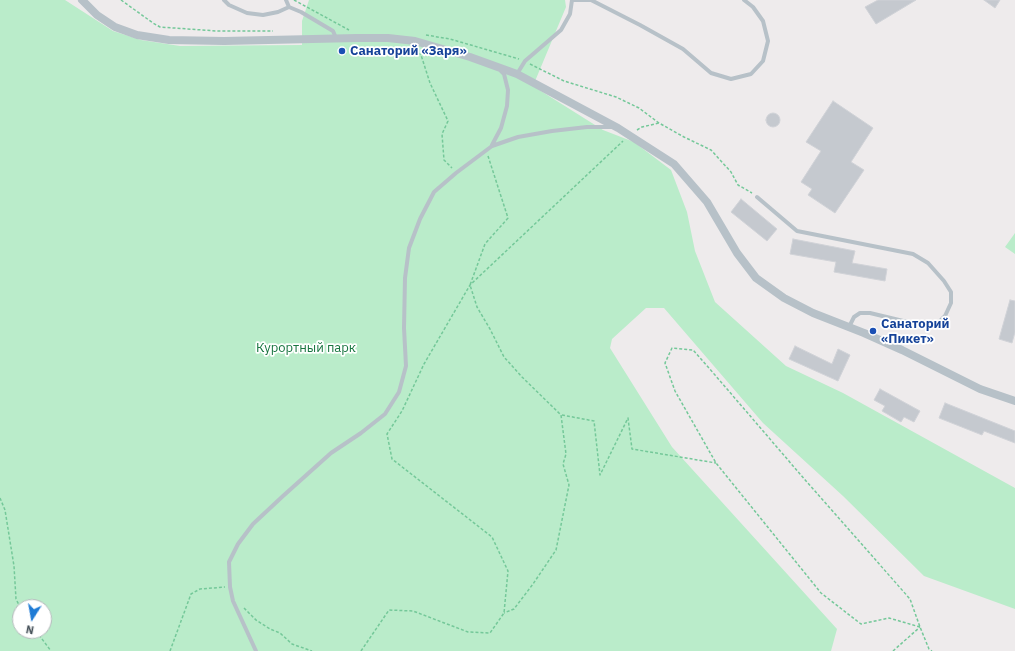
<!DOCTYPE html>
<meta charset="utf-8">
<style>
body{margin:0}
#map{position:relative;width:1015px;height:651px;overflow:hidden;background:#eeebec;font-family:"IBM Plex Sans",sans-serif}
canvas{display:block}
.north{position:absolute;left:12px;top:599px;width:40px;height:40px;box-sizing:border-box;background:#fff;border:1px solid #b5b9bc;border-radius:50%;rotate:191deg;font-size:11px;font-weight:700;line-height:16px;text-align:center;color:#455058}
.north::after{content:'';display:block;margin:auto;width:14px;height:18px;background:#1f7bd5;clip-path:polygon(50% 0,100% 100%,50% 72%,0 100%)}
</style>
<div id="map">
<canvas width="1015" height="651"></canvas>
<div class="north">N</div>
</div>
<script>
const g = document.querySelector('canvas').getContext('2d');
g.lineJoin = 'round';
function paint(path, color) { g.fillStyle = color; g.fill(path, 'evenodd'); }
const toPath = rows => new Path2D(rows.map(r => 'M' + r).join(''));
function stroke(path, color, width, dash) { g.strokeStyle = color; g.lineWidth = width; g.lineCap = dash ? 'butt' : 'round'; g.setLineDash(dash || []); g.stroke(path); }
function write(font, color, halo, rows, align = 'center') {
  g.font = font + ' "IBM Plex Sans",sans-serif'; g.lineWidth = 3.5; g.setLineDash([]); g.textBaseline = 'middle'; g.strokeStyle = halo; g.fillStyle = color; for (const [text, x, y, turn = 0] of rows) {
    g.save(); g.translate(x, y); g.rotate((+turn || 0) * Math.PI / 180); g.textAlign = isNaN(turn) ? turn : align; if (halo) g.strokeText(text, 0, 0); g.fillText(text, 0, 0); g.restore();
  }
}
paint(toPath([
 [0,0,65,0,113,31,141,40,180,46,302,45,302,21,309,0,565,0,566,7,533,86,603,130,634,142,671,170,687,212,695,251,715,302,786,366,843,393,1015,488,1015,609,924,576,843,496,763,423,664,308,646,308,612,339,610,348,672,447,837,629,831,651,0,651],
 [20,607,44,607,44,631,20,631],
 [1015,233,1015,254,1005,247]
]), '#baecca');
const building = toPath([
 [878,0,916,0,876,24,865,7,878,0],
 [984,0,1000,0,995,8,984,0],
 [833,101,873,128,851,162,864,170,835,213,808,195,812,189,801,182,821,151,806,142,833,101],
 '766 120a7 7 0 1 1 14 0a7 7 0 1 1-14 0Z',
 [741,199,777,229,767,241,731,212,741,199],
 [793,239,855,251,852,263,887,269,885,281,834,272,836,262,790,254,793,239],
 [1010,300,1015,301,1015,332,1012,343,999,339,1010,300],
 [795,346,832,364,838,349,850,355,838,381,789,359,795,346],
 [880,389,920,411,914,422,904,417,901,422,882,411,885,406,874,400,880,389],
 [945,403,1015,431,1015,443,984,431,982,435,939,418,945,403]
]);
paint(building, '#c5c9cf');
stroke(building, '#d0d2d7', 1);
stroke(toPath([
 [121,0,153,23,160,27,217,31,273,31],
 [294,0,349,30],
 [426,35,450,39,519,59],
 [414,50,421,55,430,83,448,121,442,134,444,160,452,168],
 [530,64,564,81,616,97,639,108,659,123,684,137,711,150,731,172,738,185,752,193],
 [637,130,642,127,659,123],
 [488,156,508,218,485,244,470,285,477,307,490,329,504,357,522,377,561,415,566,454,563,464,569,485,556,550,533,584,514,609,504,613],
 [562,415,594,421,600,475,628,418,632,449,716,463],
 [0,498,5,510,14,566,16,599,20,607],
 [244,608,256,620,270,629,280,633,292,644,312,651],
 [920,627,889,618,861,624,821,593,716,463,675,391,665,363,672,348,693,350,715,375,806,481,910,599,920,627,929,649,932,651],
 [36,631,51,651],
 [170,651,191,594,200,589,225,587],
 [361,651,389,610,413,611,468,632,490,633,504,613,508,571,492,537,392,459,387,434,402,411,424,364,470,285,623,141],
 [893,651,920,627]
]), '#74c899', 1.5, [3, 2]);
stroke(toPath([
 [224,0,229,5,247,13,263,15,278,12,289,7],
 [286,0,289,7,301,12,333,31,336,38],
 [572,0,591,0,640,25,683,49,711,73,731,79,751,74,763,61,768,41,763,21,753,7,744,0],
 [517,74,525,61,561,30,570,14,572,0],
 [492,145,501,128,507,106,508,90,504,74,501,71],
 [757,197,797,231,913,254,928,263,944,281,951,292,951,303,945,316,936,325,924,326,870,313,860,313,854,317,849,327],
 [256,651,233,601,230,587,229,562,238,544,253,524,283,496,331,453,361,433,385,414,399,392,406,366,404,328,405,278,409,248,420,219,434,192,456,173,492,146,518,137,552,131,587,127,612,127]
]), '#b7c1c8', 4);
stroke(toPath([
 [82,0,97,15,115,27,137,35,169,40,224,41,357,38,388,38,415,41,470,57,517,74,618,128,674,164,707,202,737,253,756,278,784,298,813,313,864,333,902,350,980,389,1015,401]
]), '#b7c1c8', 8);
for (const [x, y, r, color] of [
 [342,51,4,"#1a4fb4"],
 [873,331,4,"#1a4fb4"]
]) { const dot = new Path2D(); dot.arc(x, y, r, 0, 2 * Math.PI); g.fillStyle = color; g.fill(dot); stroke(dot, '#fff', 1.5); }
write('bold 13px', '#164399', '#fff', [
 ["Санаторий «Заря»",350,51],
 ["Санаторий",881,324],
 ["«Пикет»",881,339]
], 'left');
write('13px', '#197641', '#fff', [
 ["Курортный парк",306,348]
]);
</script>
